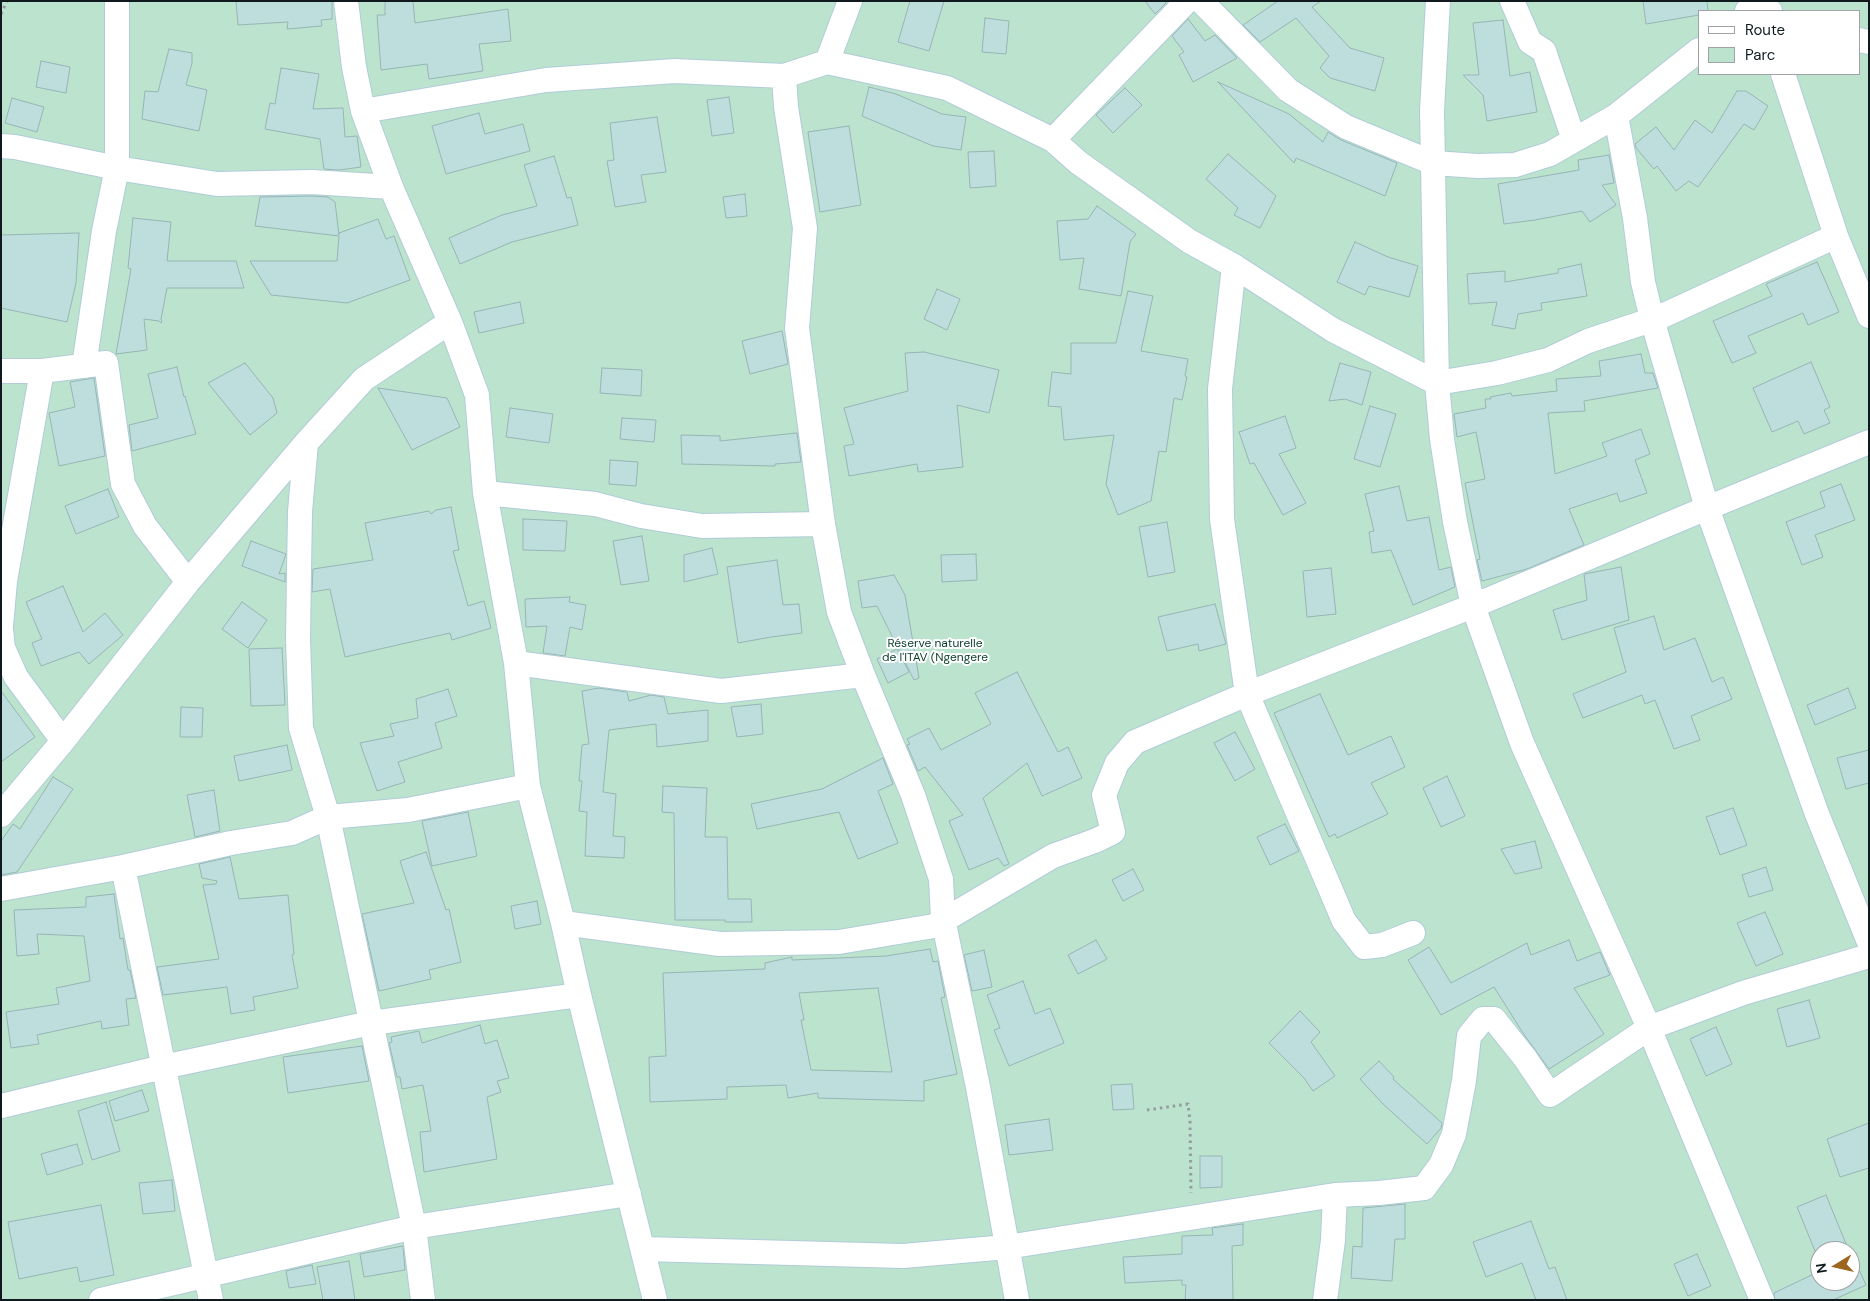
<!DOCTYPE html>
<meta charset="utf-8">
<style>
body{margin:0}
#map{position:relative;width:1870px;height:1301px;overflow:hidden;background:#f6fbfe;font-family:"DM Sans",sans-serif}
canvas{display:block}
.frame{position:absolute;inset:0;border:2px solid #101a1e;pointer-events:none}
.legend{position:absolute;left:1698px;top:10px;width:162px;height:65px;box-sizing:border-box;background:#fff;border:1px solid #9fa3a5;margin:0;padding:6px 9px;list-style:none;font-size:15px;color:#101a1e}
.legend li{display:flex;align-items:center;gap:10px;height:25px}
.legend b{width:25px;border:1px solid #9fa3a5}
.north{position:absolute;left:1810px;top:1241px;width:50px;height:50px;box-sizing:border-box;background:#fff;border:1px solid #9fa3a5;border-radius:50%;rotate:261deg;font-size:14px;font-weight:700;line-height:20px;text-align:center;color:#101a1e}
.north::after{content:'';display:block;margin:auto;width:18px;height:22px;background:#9c6620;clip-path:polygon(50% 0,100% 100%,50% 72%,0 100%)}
</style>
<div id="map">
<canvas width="1870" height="1301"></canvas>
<div class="frame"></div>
<ul class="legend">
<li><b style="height:6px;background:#fff"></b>Route</li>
<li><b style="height:14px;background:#bbe3ce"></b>Parc</li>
</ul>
<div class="north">N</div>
</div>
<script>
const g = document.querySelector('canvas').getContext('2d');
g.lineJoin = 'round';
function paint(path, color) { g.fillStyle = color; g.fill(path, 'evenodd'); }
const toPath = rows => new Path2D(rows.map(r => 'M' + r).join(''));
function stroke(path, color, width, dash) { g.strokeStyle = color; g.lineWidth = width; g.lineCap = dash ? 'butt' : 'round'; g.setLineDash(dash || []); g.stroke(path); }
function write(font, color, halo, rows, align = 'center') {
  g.font = font + ' "DM Sans",sans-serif'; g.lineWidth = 4; g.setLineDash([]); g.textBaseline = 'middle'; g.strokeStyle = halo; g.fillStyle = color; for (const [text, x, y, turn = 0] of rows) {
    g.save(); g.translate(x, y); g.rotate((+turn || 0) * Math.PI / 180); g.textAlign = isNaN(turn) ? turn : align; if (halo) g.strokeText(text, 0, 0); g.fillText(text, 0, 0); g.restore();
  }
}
paint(toPath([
 [1,1,1869,1,1869,1300,1,1300],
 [1699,11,1859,11,1859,74,1699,74],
 [1820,1251,1850,1251,1850,1281,1820,1281]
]), '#bbe3ce');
const building = toPath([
 [236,1,332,1,332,19,321,20,322,26,287,29,288,22,238,25,236,1],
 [385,1,413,1,415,23,508,9,511,41,479,44,483,71,429,79,427,64,381,70,377,15,385,15,385,1],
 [910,1,944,1,929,51,898,42,910,1],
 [1145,1,1164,1,1166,3,1155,14,1145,1],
 [1278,1,1321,1,1312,7,1350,48,1384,58,1375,91,1330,78,1320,68,1329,56,1296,18,1260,42,1243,25,1278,1],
 [1643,1,1707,1,1708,11,1699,11,1699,15,1646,24,1643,1],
 [985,18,1009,21,1006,54,982,52,985,18],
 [1188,19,1205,41,1215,35,1237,58,1193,82,1179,55,1184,52,1172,36,1188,19],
 [1503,20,1510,76,1530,72,1537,112,1487,121,1483,95,1463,75,1479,75,1473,23,1503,20],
 [169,49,192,53,192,63,186,85,207,90,199,131,142,119,145,91,158,92,169,49],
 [41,61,70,67,66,93,36,87,41,61],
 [281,68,319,74,313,109,343,108,345,137,357,136,361,167,340,170,324,169,320,139,265,129,270,103,275,104,281,68],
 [1218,82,1289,114,1323,142,1328,132,1341,140,1397,163,1385,196,1296,158,1294,163,1218,82],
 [869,87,896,94,942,114,966,117,961,150,933,146,862,116,869,87],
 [1125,88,1142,105,1113,133,1096,115,1125,88],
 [1737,91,1746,91,1768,106,1754,130,1744,124,1698,187,1689,181,1676,191,1657,166,1654,169,1636,148,1635,144,1656,127,1674,150,1695,120,1712,133,1737,91],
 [729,97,734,133,712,136,707,100,729,97],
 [12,98,44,107,37,132,5,123,12,98],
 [479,113,485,134,523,124,530,151,446,174,432,126,479,113],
 [657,117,666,172,641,175,646,202,615,207,607,161,614,160,610,123,657,117],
 [849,126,861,205,820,212,808,132,849,126],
 [994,151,996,186,970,188,968,152,994,151],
 [1228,154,1276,196,1260,228,1234,215,1238,208,1206,179,1228,154],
 [1609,155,1614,183,1602,185,1616,205,1590,222,1582,211,1535,220,1504,224,1498,184,1579,170,1578,160,1609,155],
 [554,156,567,198,571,197,578,225,512,242,460,264,449,238,502,215,537,206,524,165,554,156],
 [745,194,747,216,726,218,723,197,745,194],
 [312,196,328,197,335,202,339,235,339,233,378,219,386,239,394,236,410,280,347,303,271,295,250,261,337,261,339,236,255,226,260,197,312,196],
 [1097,206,1136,234,1130,242,1121,296,1079,289,1084,258,1060,260,1057,221,1088,219,1097,206],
 [133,218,171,222,167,261,236,261,244,288,167,288,161,319,162,322,161,323,159,321,144,319,147,350,116,354,131,269,128,268,133,218],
 [79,233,76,283,67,322,1,308,1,235,79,233],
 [1355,242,1388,257,1418,266,1409,297,1369,286,1365,295,1337,282,1355,242],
 [1817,262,1839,312,1808,325,1803,313,1748,336,1756,353,1732,363,1713,321,1772,296,1766,284,1817,262],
 [1581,264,1587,296,1541,303,1542,310,1518,314,1515,329,1492,325,1497,302,1469,304,1467,274,1505,271,1505,282,1558,273,1558,269,1581,264],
 [937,289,960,299,947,330,924,319,937,289],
 [1128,291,1153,296,1141,351,1188,359,1185,376,1187,377,1182,400,1174,398,1166,452,1159,451,1151,501,1118,515,1106,484,1114,435,1064,440,1061,407,1048,406,1052,372,1071,374,1071,343,1116,343,1128,291],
 [520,302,524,323,479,333,474,312,520,302],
 [782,331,788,364,750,374,742,341,782,331],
 [924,352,999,370,989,413,957,405,963,467,918,472,917,464,849,476,844,446,854,444,844,408,908,391,905,353,924,352],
 [1641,354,1645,373,1653,373,1658,388,1584,401,1585,411,1548,413,1555,474,1607,456,1602,443,1641,429,1650,454,1635,460,1647,493,1620,502,1617,493,1569,509,1584,545,1527,569,1482,581,1477,560,1480,559,1465,483,1485,479,1476,432,1457,437,1454,414,1486,408,1485,399,1491,399,1490,397,1511,393,1512,396,1557,391,1556,379,1601,376,1599,361,1641,354],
 [1811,362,1830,407,1824,410,1830,423,1804,434,1798,421,1772,432,1753,388,1811,362],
 [245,363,273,398,277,413,250,435,208,383,245,363],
 [1340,363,1371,372,1362,405,1345,399,1329,401,1340,363],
 [177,367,184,397,185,396,196,434,132,451,129,425,158,418,148,374,177,367],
 [602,368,642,370,641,396,600,393,602,368],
 [94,378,105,456,59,466,49,413,75,407,70,382,94,378],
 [378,388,447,398,460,427,412,450,378,388],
 [1370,406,1396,414,1380,467,1354,459,1370,406],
 [510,408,553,414,549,443,506,437,510,408],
 [1285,416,1296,448,1279,454,1306,503,1283,515,1254,463,1250,464,1239,432,1285,416],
 [622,418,656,420,654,442,620,439,622,418],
 [797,433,801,462,775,464,775,466,682,464,681,435,720,436,720,441,797,433],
 [610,460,638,462,636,486,609,484,610,460],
 [1841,484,1855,520,1815,535,1823,557,1802,565,1786,522,1825,507,1820,492,1841,484],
 [1399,486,1407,521,1429,517,1439,570,1451,567,1455,587,1413,605,1391,550,1372,553,1369,532,1374,531,1365,494,1399,486],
 [108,489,119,517,76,534,65,506,108,489],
 [451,507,459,550,453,551,468,606,484,601,491,628,452,640,450,633,345,657,330,589,312,592,313,569,373,560,365,523,429,511,431,514,436,510,451,507],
 [523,519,567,521,565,551,523,550,523,519],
 [1167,522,1175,572,1148,577,1139,527,1167,522],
 [642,536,649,581,621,585,613,541,642,536],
 [251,541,286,554,279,574,285,573,285,582,242,566,251,541],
 [712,548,718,574,684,582,684,555,712,548],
 [976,554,977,580,942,582,941,555,976,554],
 [777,560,783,605,799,604,802,633,771,637,738,643,727,567,777,560],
 [1621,567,1629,620,1562,640,1553,610,1587,600,1584,574,1621,567],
 [1331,568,1336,614,1307,617,1303,571,1331,568],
 [894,575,905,595,919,678,914,680,877,606,862,608,858,581,894,575],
 [63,586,83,632,105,613,123,635,89,664,79,652,41,666,32,643,42,639,26,602,63,586],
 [570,597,569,602,586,605,582,630,570,627,565,656,543,653,547,626,526,627,525,599,570,597],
 [242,602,267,620,248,648,222,629,242,602],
 [1215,604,1226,644,1199,651,1198,644,1167,651,1158,617,1215,604],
 [1654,616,1664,650,1695,638,1712,682,1723,677,1732,699,1691,716,1700,740,1674,749,1655,700,1645,704,1642,695,1583,718,1573,694,1626,672,1614,628,1654,616],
 [282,648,285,705,251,706,249,649,282,648],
 [897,649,909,672,888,683,877,659,897,649],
 [1017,672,1058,752,1068,747,1082,778,1042,796,1027,763,983,798,1009,864,1004,866,998,858,969,870,949,821,963,815,925,767,918,771,907,745,910,744,907,739,929,728,941,750,991,724,975,693,1017,672],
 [599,688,627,692,629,701,651,695,664,697,668,714,708,710,708,741,657,747,656,724,609,730,603,792,616,794,613,836,625,837,624,858,585,856,587,812,579,811,582,781,579,781,582,745,589,744,582,691,599,688],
 [1848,688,1856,708,1815,725,1807,705,1848,688],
 [448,689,457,716,435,723,442,748,398,762,405,782,377,791,360,743,394,736,390,724,418,718,416,699,448,689],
 [1,691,35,737,1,762,1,691],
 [1320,694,1348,755,1391,736,1405,767,1371,783,1388,814,1337,838,1335,834,1329,837,1274,713,1320,694],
 [761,704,763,734,737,737,731,707,761,704],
 [181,707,203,708,202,737,180,737,181,707],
 [1235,732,1255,769,1235,781,1214,743,1235,732],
 [287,745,292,770,239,781,234,756,287,745],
 [1869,750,1869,783,1846,789,1837,758,1869,750],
 [883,758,893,784,878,791,898,843,858,859,839,812,757,829,751,804,822,789,883,758],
 [1447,776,1465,816,1441,827,1423,788,1447,776],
 [53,777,73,789,17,872,1,875,1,841,13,824,20,829,53,777],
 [663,786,707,788,705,837,727,837,728,899,751,899,752,922,725,922,725,920,675,920,674,813,662,812,663,786],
 [214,790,220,831,195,837,187,795,214,790],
 [1733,808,1747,845,1720,855,1706,817,1733,808],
 [468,812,477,856,432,866,422,821,468,812],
 [1285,824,1299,851,1270,865,1257,837,1285,824],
 [1535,841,1542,868,1515,874,1501,849,1535,841],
 [426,852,446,910,449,909,461,962,429,970,431,979,379,991,362,914,414,903,400,861,426,852],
 [230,857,239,899,288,895,294,954,292,955,298,988,253,997,255,1010,231,1014,227,987,163,995,157,967,219,959,203,885,216,884,217,881,202,878,199,864,230,857],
 [1766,867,1773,890,1749,897,1742,875,1766,867],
 [1133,869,1144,890,1123,901,1112,880,1133,869],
 [114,894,120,939,123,938,128,970,130,970,136,998,126,999,129,1025,102,1029,101,1021,37,1035,39,1044,11,1048,6,1012,59,1004,56,988,90,981,84,936,37,934,39,954,17,956,14,910,86,907,86,897,114,894],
 [537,901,541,924,515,929,511,906,537,901],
 [1765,912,1783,954,1756,966,1737,923,1765,912],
 [1096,940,1107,959,1078,974,1068,955,1096,940],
 [1569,940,1577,961,1600,952,1610,975,1574,988,1604,1034,1549,1069,1523,1033,1494,987,1441,1015,1408,960,1429,947,1451,983,1527,943,1531,955,1569,940],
 [930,949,933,962,938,961,945,997,941,998,957,1074,924,1081,924,1101,818,1098,818,1093,788,1098,786,1085,727,1087,727,1099,650,1102,649,1057,666,1056,663,973,765,969,765,963,792,957,792,960,886,956,930,949],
 [878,988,892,1072,811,1070,801,1020,804,1020,799,993,878,988],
 [984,950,992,987,972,991,964,955,984,950],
 [1023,981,1035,1014,1050,1008,1064,1043,1009,1066,994,1030,1000,1028,987,995,1023,981],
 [1809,1000,1820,1038,1787,1047,1777,1009,1809,1000],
 [1300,1011,1320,1032,1311,1042,1335,1076,1313,1091,1304,1078,1269,1043,1300,1011],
 [480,1025,485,1044,497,1040,509,1078,497,1081,501,1092,487,1097,497,1159,424,1172,420,1132,431,1131,423,1085,402,1089,400,1077,397,1077,389,1043,392,1042,391,1037,419,1031,422,1043,480,1025],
 [1716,1027,1732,1064,1706,1076,1690,1039,1716,1027],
 [362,1046,369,1081,288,1093,283,1057,362,1046],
 [1379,1061,1394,1077,1393,1079,1442,1123,1441,1128,1427,1144,1382,1103,1360,1079,1379,1061],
 [1132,1084,1134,1109,1113,1110,1111,1085,1132,1084],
 [142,1090,149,1111,115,1121,109,1101,142,1090],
 [106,1102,120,1151,92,1160,78,1111,106,1102],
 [1049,1119,1053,1150,1009,1155,1005,1125,1049,1119],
 [1869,1123,1869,1168,1840,1177,1827,1139,1869,1123],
 [77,1144,83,1164,47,1175,41,1154,77,1144],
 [1200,1156,1222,1156,1222,1187,1200,1188,1200,1156],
 [172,1180,175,1211,143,1214,139,1183,172,1180],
 [1826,1195,1849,1251,1815,1251,1797,1207,1826,1195],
 [1405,1204,1405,1239,1395,1239,1392,1281,1351,1278,1353,1246,1362,1247,1363,1208,1405,1204],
 [101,1205,114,1275,80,1282,77,1267,19,1279,8,1222,101,1205],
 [1531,1221,1549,1269,1555,1267,1567,1300,1536,1300,1522,1263,1486,1277,1473,1242,1531,1221],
 [1243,1224,1243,1245,1232,1246,1233,1300,1185,1300,1186,1285,1182,1285,1182,1280,1125,1283,1123,1257,1182,1254,1182,1236,1213,1235,1212,1228,1243,1224],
 [403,1246,405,1270,364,1277,360,1254,403,1246],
 [1697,1254,1711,1286,1688,1296,1674,1264,1697,1254],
 [1853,1256,1866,1285,1833,1300,1775,1300,1774,1293,1820,1271,1820,1281,1850,1281,1850,1257,1853,1256],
 [349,1261,355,1300,323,1300,317,1267,349,1261],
 [312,1265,316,1284,289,1288,286,1271,312,1265]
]);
paint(building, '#bededd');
stroke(building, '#97b6b5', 1);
const minor = toPath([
 [346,1,354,67,363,111,391,187,450,322,477,395,485,493,516,663,528,786,563,923,579,995,655,1300],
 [1201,1,1288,90,1346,127,1433,163,1478,166,1515,165,1550,154,1616,116,1699,50],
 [1438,1,1432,111,1437,383,1442,439,1455,522,1473,606,1522,743,1649,1028,1762,1300],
 [1512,1,1530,42,1544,51,1574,140],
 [1747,11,1759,2,1770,11],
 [1859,40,1869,42],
 [827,62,850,1],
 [1783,74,1836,236,1869,316],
 [784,76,786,107,805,228,797,328,823,524,839,612,863,675,913,795,941,879,943,919,978,1087,1017,1300],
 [363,111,546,80,675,71,784,76,827,62,947,88,1053,140,1079,163,1189,241,1234,266,1333,330,1437,383,1497,373,1548,360,1588,341,1660,317,1836,236],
 [1616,116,1635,218,1643,282,1652,319,1707,508,1817,814,1869,942],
 [1053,140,1187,1],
 [1,146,15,147,117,168,217,184,312,182,391,187],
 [1234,266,1220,389,1222,519,1247,694,1344,921,1364,947,1382,945,1413,933],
 [84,366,104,231,117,168,117,1],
 [1,371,42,371,106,363,123,484,145,526,188,582],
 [306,443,300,512,299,571,298,639,301,728,328,817,414,1227,423,1300],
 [485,493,595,504,641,516,702,526,823,524],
 [1,626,5,581,42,371],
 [1,629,3,648,16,677,63,741],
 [516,663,721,691,863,675],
 [1,815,63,741,188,582,306,443,364,379,450,322],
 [123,867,211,1300],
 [1,889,123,867,231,843,292,833,328,817,408,810,528,786],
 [563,923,720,944,839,942,934,926,1053,856,1097,840,1113,832,1104,795,1117,763,1135,742,1247,694,1473,606,1707,508,1869,442],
 [1,1106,163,1067,371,1023,579,995],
 [643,1249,903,1256,1007,1247,1335,1195,1379,1193,1424,1188,1441,1165,1454,1134,1464,1081,1469,1036,1483,1019,1494,1019,1525,1058,1550,1095,1649,1028,1743,993,1869,956],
 [101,1300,414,1227,629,1194],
 [1325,1300,1333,1240,1335,1195]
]);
stroke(minor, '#b1ccd8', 26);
stroke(toPath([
 [1,14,7,1],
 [1147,1110,1188,1104,1190,1121,1191,1193]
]), '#959c9f', 3, [2.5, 4]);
stroke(minor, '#fff', 24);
write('12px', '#083c29', '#fff', [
 ["Réserve naturelle",935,644],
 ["de l'ITAV (Ngengere",935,658]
]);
</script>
